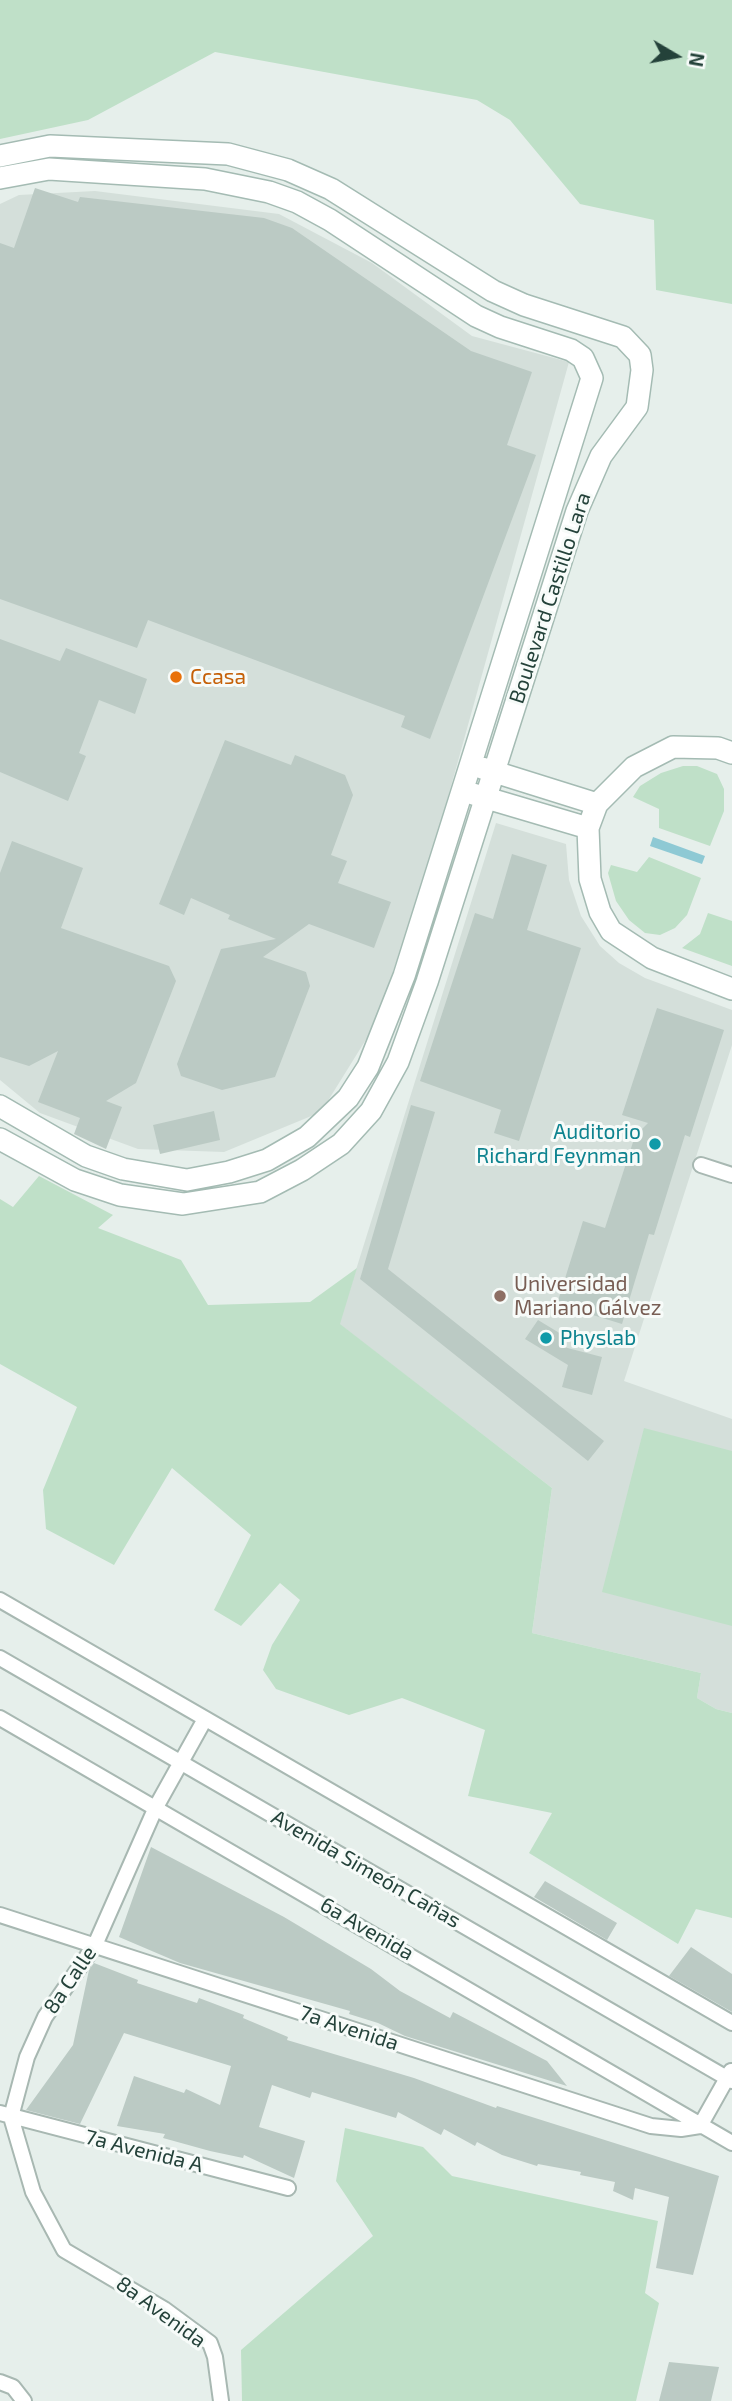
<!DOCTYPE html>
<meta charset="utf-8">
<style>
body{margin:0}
#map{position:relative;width:732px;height:2401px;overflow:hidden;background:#e6efeb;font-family:"Exo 2",sans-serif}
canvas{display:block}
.north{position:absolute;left:641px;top:21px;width:70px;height:70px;-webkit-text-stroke:5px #f7fbf9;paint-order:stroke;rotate:100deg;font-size:19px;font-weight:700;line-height:28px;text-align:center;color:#24423a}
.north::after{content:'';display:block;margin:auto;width:24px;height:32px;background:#24423a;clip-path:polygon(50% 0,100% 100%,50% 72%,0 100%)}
</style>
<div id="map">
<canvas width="732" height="2401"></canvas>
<div class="north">N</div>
</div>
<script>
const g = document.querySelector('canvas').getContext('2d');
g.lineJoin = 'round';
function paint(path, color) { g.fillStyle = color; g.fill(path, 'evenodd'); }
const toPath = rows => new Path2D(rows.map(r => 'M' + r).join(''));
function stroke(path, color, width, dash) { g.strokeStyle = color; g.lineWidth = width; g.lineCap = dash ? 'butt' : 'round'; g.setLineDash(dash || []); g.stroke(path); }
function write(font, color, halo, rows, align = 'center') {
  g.font = font + ' "Exo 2",sans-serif'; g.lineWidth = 6; g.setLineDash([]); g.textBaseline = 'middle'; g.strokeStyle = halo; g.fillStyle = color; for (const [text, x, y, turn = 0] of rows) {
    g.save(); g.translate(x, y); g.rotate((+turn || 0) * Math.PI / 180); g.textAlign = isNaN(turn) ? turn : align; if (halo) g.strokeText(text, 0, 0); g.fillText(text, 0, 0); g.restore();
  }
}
paint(toPath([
 [95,191,279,214,372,263,472,336,569,362,431,858,375,1025,321,1112,224,1152,138,1149,40,1113,0,1080,0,204,19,195],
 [496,823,566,844,569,880,581,916,600,946,619,963,645,978,732,1010,732,1045,624,1381,732,1419,732,1713,716,1709,697,1698,701,1673,532,1633,552,1488,339,1324]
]), '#d4dfda');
paint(toPath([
 [0,0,732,0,732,304,656,290,654,220,580,204,510,120,477,100,215,52,88,120,0,139],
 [697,766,717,774,724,789,724,811,710,846,659,828,659,809,633,797,640,786,661,773,683,766],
 [649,857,701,878,687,915,675,928,660,935,645,933,629,920,616,901,608,873,611,865,637,872],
 [708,913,732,921,732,966,682,948,700,934],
 [39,1176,113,1215,98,1228,181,1260,208,1305,310,1302,357,1268,340,1324,552,1488,532,1633,701,1673,697,1698,716,1709,732,1713,732,1918,696,1909,678,1944,529,1853,552,1813,468,1796,485,1730,402,1698,349,1715,276,1689,263,1670,272,1645,300,1600,280,1583,241,1626,214,1610,251,1535,172,1468,114,1565,46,1529,43,1490,77,1407,0,1364,0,1199,13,1207],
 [644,1428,732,1451,732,1626,602,1592],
 [345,2128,423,2147,452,2176,658,2221,645,2293,659,2303,636,2401,242,2401,241,2350,373,2236,336,2181]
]), '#bfe0c8');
paint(toPath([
 [653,837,705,856,702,864,650,846]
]), '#8ec9d4');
paint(toPath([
 [35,188,78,202,80,197,264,218,292,228,471,351,532,372,507,445,536,455,430,739,401,727,405,716,148,620,137,648,0,599,0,243,14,248],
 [0,639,60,661,66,648,147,679,135,714,99,700,79,753,86,756,68,801,0,772],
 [225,740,291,765,295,755,345,775,353,795,331,855,347,861,338,883,391,902,374,948,309,924,263,957,306,972,310,986,275,1077,222,1090,181,1076,177,1064,221,949,276,939,228,919,230,915,191,898,184,915,159,904],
 [12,841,83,868,61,928,169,966,176,981,136,1083,106,1101,122,1107,106,1149,74,1134,80,1118,38,1102,58,1051,29,1066,0,1057,0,873],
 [512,854,547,865,527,930,581,948,519,1141,494,1133,501,1110,420,1081,475,913,493,919],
 [657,1008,724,1030,690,1137,685,1135,654,1235,649,1234,622,1324,557,1304,583,1221,605,1228,635,1136,648,1123,622,1115],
 [411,1105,435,1112,388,1269,604,1441,588,1461,360,1279],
 [214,1111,220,1140,160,1154,153,1125],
 [538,1320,566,1337,560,1346,602,1357,592,1395,562,1387,568,1365,525,1339],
 [151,1847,284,1917,371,1969,400,1991,450,2018,453,2012,547,2061,567,2086,405,2036,378,2023,349,2014,350,2011,180,1963,119,1937],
 [545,1881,617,1923,607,1940,534,1897],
 [691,1947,732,1974,732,2012,669,1976],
 [94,1963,138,1980,137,1983,197,2003,199,1998,244,2015,243,2018,288,2037,287,2040,414,2078,496,2108,497,2106,719,2176,693,2275,656,2268,669,2197,635,2188,633,2200,613,2191,615,2182,580,2175,581,2172,538,2164,537,2166,502,2155,477,2142,475,2146,444,2129,441,2135,398,2112,396,2118,312,2092,310,2098,272,2085,259,2127,305,2141,294,2178,244,2155,243,2158,210,2151,163,2138,165,2134,117,2126,134,2076,184,2093,186,2089,220,2105,231,2066,124,2033,80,2124,26,2110,73,2045,89,1970],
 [669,2362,719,2367,711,2401,659,2401]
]), '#bbcac4');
const street = toPath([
 [701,1165,732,1175],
 [0,1600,732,2023],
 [0,1658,732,2081],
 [0,1718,732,2143],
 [205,1719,156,1807,95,1945,45,2017,27,2057,11,2117,33,2192,64,2250,164,2309,210,2343,215,2357,221,2401],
 [0,1915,651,2126,681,2129,700,2126,731,2071],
 [0,2113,288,2188],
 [0,2382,13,2387,24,2401]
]);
const secondary = toPath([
 [0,156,50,146,228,154,288,170,331,189,493,291,524,305,623,337,640,355,642,370,637,407,601,456,577,511,427,982,398,1062,371,1111,341,1144,302,1170,260,1192,183,1204,120,1195,75,1180,0,1139],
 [0,178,49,169,205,179,269,192,297,202,330,220,476,316,500,327,571,350,583,358,592,378,404,976,368,1067,348,1098,307,1137,267,1160,229,1172,187,1180,123,1169,86,1156,0,1106],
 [732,753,718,748,673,747,634,767,597,804,588,828,590,879,600,912,611,931,652,958,732,989],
 [482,768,597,804],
 [473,794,588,828]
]);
stroke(street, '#a8b8b2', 18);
stroke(secondary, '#a4bbb3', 24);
stroke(street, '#fff', 14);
stroke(secondary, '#fff', 21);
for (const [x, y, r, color] of [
 [176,677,7,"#e8710a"],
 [655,1144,7,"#0f9aa8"],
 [500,1296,7,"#8d6e63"],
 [546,1338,7,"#0f9aa8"]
]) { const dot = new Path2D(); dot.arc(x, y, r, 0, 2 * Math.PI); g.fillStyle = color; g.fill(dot); stroke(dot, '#f7fbf9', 2.5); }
write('21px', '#24423a', '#f7fbf9', [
 ["Boulevard Castillo Lara",550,598,-72],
 ["Avenida Simeón Cañas",366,1869,30],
 ["6a Avenida",367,1929,30],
 ["8a Calle",70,1980,-56],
 ["7a Avenida",349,2028,18],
 ["7a Avenida A",144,2151,14],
 ["8a Avenida",161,2312,36]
]);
write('21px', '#c56008', '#f7fbf9', [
 ["Ccasa",190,677]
], 'left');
write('21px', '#0d838f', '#f7fbf9', [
 ["Auditorio",641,1132],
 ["Richard Feynman",641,1156],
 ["Physlab",560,1338,"left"]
], 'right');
write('21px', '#785e54', '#f7fbf9', [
 ["Universidad",514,1284],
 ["Mariano Gálvez",514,1308]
], 'left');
</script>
